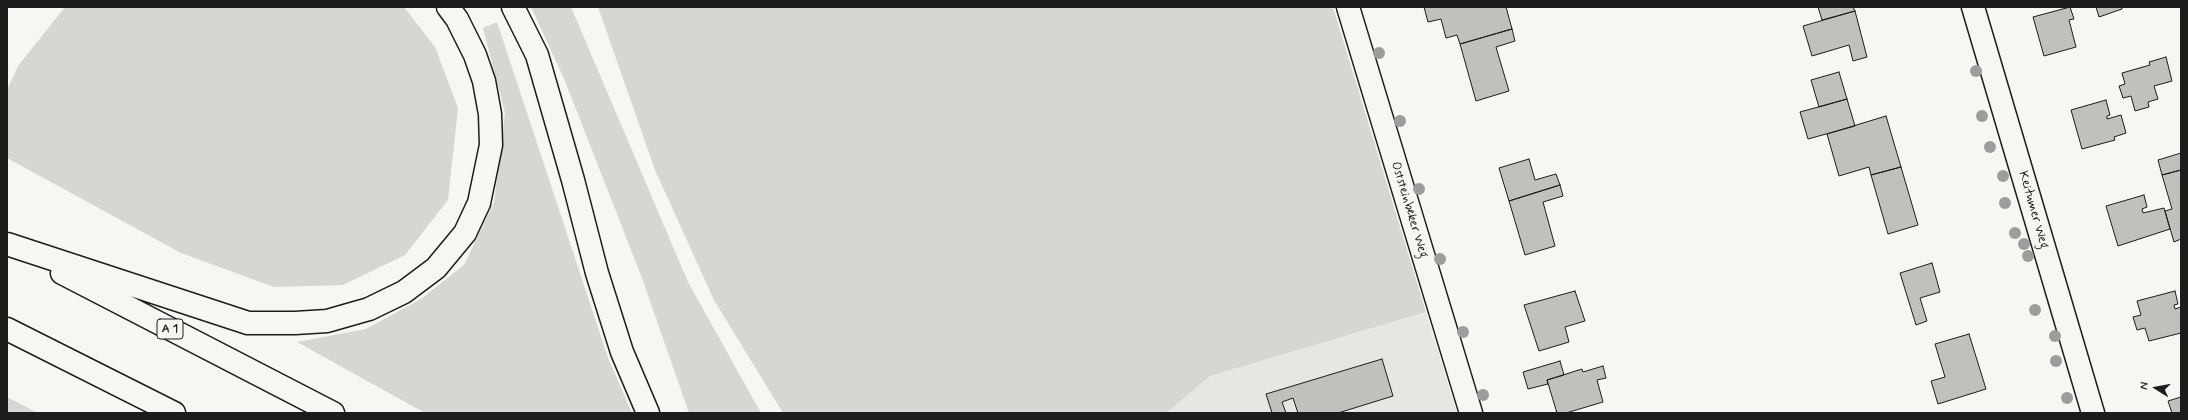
<!DOCTYPE html>
<style>
body{margin:0}
#map{position:relative;width:2188px;height:420px;overflow:hidden;background:#f6f6f2;font-family:Mynerve,sans-serif}
canvas{display:block}
.frame{position:absolute;inset:0;border:8px solid #1c1c1c;pointer-events:none}
.north{position:absolute;left:2136px;top:368px;width:40px;height:40px;-webkit-text-stroke:3px #f6f6f2;paint-order:stroke;rotate:281deg;font-size:11px;font-weight:700;line-height:16px;text-align:center;color:#1c1c1c}
.north::after{content:'';display:block;margin:auto;width:14px;height:18px;background:#1c1c1c;clip-path:polygon(50% 0,100% 100%,50% 72%,0 100%)}
</style>
<div id="map">
<canvas width="2188" height="420"></canvas>
<div class="frame"></div>
<div class="north">N</div>
</div>
<script>
const g = document.querySelector('canvas').getContext('2d');
g.lineJoin = 'round';
function paint(path, color) { g.fillStyle = color; g.fill(path, 'evenodd'); }
const toPath = rows => new Path2D(rows.map(r => 'M' + r).join(''));
function stroke(path, color, width, dash) { g.strokeStyle = color; g.lineWidth = width; g.lineCap = dash ? 'butt' : 'round'; g.setLineDash(dash || []); g.stroke(path); }
function write(font, color, halo, rows, align = 'center') {
  g.font = font + ' Mynerve,sans-serif'; g.lineWidth = 3; g.setLineDash([]); g.textBaseline = 'middle'; g.strokeStyle = halo; g.fillStyle = color; for (const [text, x, y, turn = 0] of rows) {
    g.save(); g.translate(x, y); g.rotate((+turn || 0) * Math.PI / 180); g.textAlign = isNaN(turn) ? turn : align; if (halo) g.strokeText(text, 0, 0); g.fillText(text, 0, 0); g.restore();
  }
}
paint(toPath([
 [1426,312,1457,413,1166,413,1210,376]
]), '#e6e6e2');
paint(toPath([
 [65,7,404,7,435,47,458,108,448,200,405,255,343,285,274,287,181,253,7,158,7,90,18,66],
 [531,7,571,7,688,282,761,413,689,413,642,278,565,81],
 [598,7,1333,7,1426,312,1210,376,1166,413,783,413,714,300,655,170],
 [497,22,608,358,632,413,425,413,297,342,366,329,421,299,464,265,494,202,505,113,483,28],
 [7,397,38,413,7,413]
]), '#d6d6d2');
const building = toPath([
 [1424,7,1506,7,1512,29,1460,44,1457,35,1446,38,1441,19,1428,22,1424,7],
 [1818,7,1853,7,1855,11,1822,20,1818,7],
 [2070,7,2074,19,2069,20,2076,47,2044,56,2033,17,2070,7],
 [2096,7,2122,7,2122,9,2099,17,2096,7],
 [1855,11,1867,57,1853,61,1849,45,1812,56,1803,26,1855,11],
 [1512,29,1515,41,1496,47,1509,91,1476,101,1460,44,1512,29],
 [2166,57,2172,81,2154,86,2158,99,2148,102,2149,107,2135,111,2131,96,2123,98,2119,86,2125,84,2122,73,2150,65,2149,62,2166,57],
 [1839,72,1847,99,1819,107,1811,80,1839,72],
 [1847,99,1855,126,1808,139,1800,112,1847,99],
 [2106,100,2110,115,2107,116,2107,119,2121,115,2126,133,2114,137,2115,140,2082,149,2071,110,2106,100],
 [1886,116,1901,167,1871,175,1869,167,1839,176,1827,134,1886,116],
 [2181,153,2181,170,2162,175,2158,160,2181,153],
 [1529,159,1535,180,1556,174,1560,185,1509,201,1499,168,1529,159],
 [1901,167,1918,225,1888,234,1871,175,1901,167],
 [2181,170,2181,239,2174,242,2165,211,2172,209,2162,175,2181,170],
 [1560,185,1563,196,1543,202,1555,246,1525,255,1509,201,1560,185],
 [2144,195,2147,207,2142,209,2143,213,2164,208,2170,229,2118,246,2106,206,2144,195],
 [1932,263,1940,292,1920,298,1927,321,1916,325,1900,273,1932,263],
 [1575,291,1585,321,1565,327,1569,342,1539,351,1524,305,1575,291],
 [2175,291,2178,304,2174,305,2175,309,2181,307,2181,333,2149,341,2145,328,2137,330,2133,317,2141,315,2137,301,2175,291],
 [1969,334,1986,389,1938,404,1931,381,1945,377,1935,344,1969,334],
 [1382,359,1393,396,1338,413,1298,413,1293,398,1282,402,1286,413,1272,413,1266,394,1382,359],
 [1560,361,1564,375,1547,380,1548,384,1528,389,1523,372,1560,361],
 [1603,366,1606,378,1597,380,1603,402,1566,413,1557,413,1547,380,1582,369,1583,372,1603,366],
 [2181,397,2181,413,2172,413,2168,401,2181,397]
]);
paint(building, '#c0c0bd');
stroke(building, '#1c1c1c', 1);
const street = toPath([
 [1973,7,2093,413]
]);
const secondary = toPath([
 [1348,7,1471,413]
]);
const highway = toPath([
 [513,7,537,55,573,180,597,273,622,352,648,413],
 [7,244,248,323,295,323,327,321,369,309,404,292,436,268,465,233,479,203,491,145,490,114,484,81,475,55,457,19,448,7],
 [62,273,333,413],
 [7,329,174,413]
]);
stroke(street, '#1c1c1c', 25);
stroke(secondary, '#1c1c1c', 25);
stroke(highway, '#1c1c1c', 25);
stroke(street, '#f6f6f2', 22);
stroke(secondary, '#f6f6f2', 22);
stroke(highway, '#f6f6f2', 22);
g.fillStyle = '#9d9d9b';
for (const [x, y] of [
 [1379,53],
 [1976,71],
 [1982,116],
 [1400,121],
 [1990,147],
 [2003,176],
 [1419,189],
 [2005,203],
 [2015,233],
 [2024,244],
 [2028,256],
 [1440,259],
 [2035,310],
 [1463,332],
 [2055,336],
 [2056,361],
 [1483,395],
 [2067,398]
]) { g.beginPath(); g.arc(x, y, 6, 0, 2 * Math.PI); g.fill(); }
for (const [x, y, w] of [
 [170,329,26]
]) { const box = new Path2D(); box.roundRect(x - w / 2, y - 10, w, 20, 3); g.fillStyle = '#f6f6f2'; g.fill(box); stroke(box, '#1c1c1c', 1); }
write('bold 12px', '#1c1c1c', null, [
 ["A 1",170,329]
]);
write('13px', '#1c1c1c', '#f6f6f2', [
 ["Oststeinbeker Weg",1409,210,73],
 ["Keitumer Weg",2033,210,74]
]);
</script>
